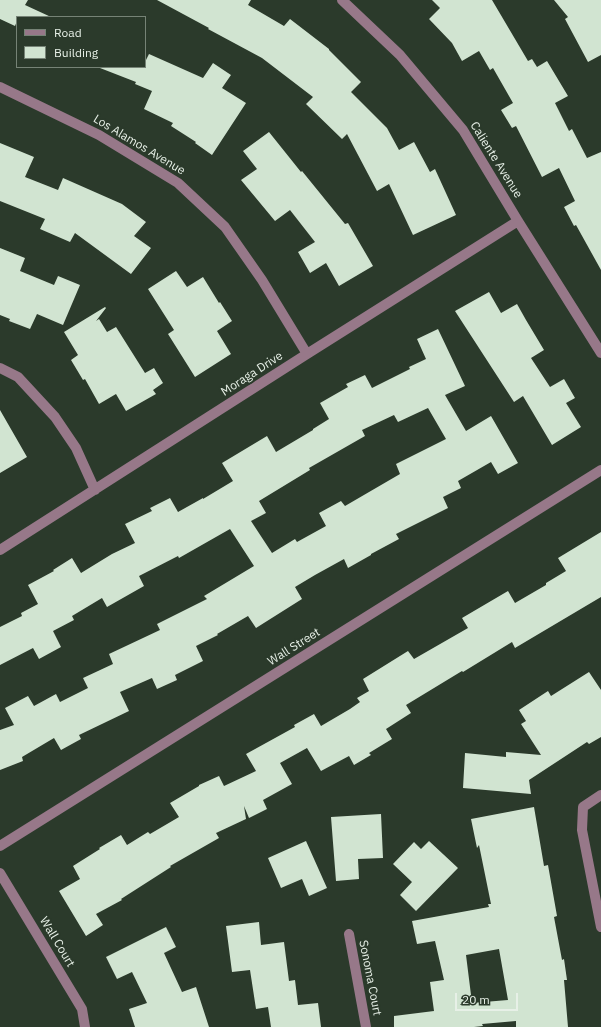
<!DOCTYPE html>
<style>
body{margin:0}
#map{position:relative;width:601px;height:1027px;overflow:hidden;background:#2b3a2b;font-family:"IBM Plex Sans",sans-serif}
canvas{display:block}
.legend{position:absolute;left:16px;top:16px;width:130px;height:52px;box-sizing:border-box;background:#2b3a2b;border:1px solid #768376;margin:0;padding:5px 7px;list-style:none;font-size:12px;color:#e7f0e7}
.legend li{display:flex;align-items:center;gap:8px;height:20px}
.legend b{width:20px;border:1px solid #768376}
.scale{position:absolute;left:455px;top:993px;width:63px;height:18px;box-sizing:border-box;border:2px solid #e7f0e7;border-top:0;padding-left:5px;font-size:12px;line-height:14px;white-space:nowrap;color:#e7f0e7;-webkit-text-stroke:3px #2b3a2b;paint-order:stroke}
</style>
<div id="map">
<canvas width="601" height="1027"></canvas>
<ul class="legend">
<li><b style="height:5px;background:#977889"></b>Road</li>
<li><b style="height:11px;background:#d1e4d1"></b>Building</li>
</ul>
<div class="scale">20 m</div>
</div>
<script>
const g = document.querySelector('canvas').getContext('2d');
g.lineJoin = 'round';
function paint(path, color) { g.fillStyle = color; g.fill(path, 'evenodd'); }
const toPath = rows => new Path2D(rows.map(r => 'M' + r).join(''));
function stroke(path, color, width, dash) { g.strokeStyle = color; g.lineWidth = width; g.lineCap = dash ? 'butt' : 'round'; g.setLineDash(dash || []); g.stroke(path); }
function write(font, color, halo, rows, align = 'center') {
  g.font = font + ' "IBM Plex Sans",sans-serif'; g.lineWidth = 4; g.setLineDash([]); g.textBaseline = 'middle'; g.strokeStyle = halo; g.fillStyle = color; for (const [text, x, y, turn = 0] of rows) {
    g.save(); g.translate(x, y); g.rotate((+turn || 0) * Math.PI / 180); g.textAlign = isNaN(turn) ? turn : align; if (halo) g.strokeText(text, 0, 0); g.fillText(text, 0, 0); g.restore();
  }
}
paint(toPath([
 [0,0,28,0,25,5,51,17,17,17,17,21,15,26,0,19],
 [157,0,251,0,248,5,284,26,290,19,329,49,329,50,361,82,351,92,387,128,399,150,414,142,430,172,435,169,456,215,413,235,389,184,377,191,347,134,342,139,306,104,313,97,262,58,208,29,209,28],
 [432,0,492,0,528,61,532,59,537,67,547,61,568,96,555,103,569,131,572,129,587,158,601,152,601,270,576,225,574,226,564,207,575,201,559,168,542,177,516,126,512,128,501,110,513,103,493,68,490,70,479,51,462,61,452,43,429,19,440,8],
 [554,0,601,0,601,55,588,62,565,19,568,17],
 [149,54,203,78,213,63,231,75,222,88,246,103,212,155,195,143,196,142,171,126,173,123,144,109,152,91,135,84,136,82,100,68,100,67,145,67,145,62],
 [269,132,301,172,302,171,345,224,348,223,373,266,339,286,326,263,310,273,298,252,315,242,290,210,275,221,241,180,257,169,243,151],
 [0,143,34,157,25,177,58,190,63,178,122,204,146,222,134,236,151,248,131,274,75,233,70,242,40,229,45,219,0,201],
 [0,248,25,258,20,271,54,285,58,276,80,285,63,325,37,314,30,329,9,321,10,319,0,315],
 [176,271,187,287,203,277,219,303,220,302,232,321,217,331,231,354,195,377,168,334,174,330,148,289],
 [489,292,501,313,517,304,526,320,544,350,531,358,550,387,564,379,575,398,566,403,581,427,552,445,523,396,514,402,455,311],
 [105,307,106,308,96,321,99,319,107,332,116,327,145,373,154,368,163,383,153,390,156,394,126,411,116,394,99,404,85,379,83,380,71,360,78,355,64,332],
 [438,329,465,386,445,395,466,431,491,416,518,463,498,474,491,462,458,481,461,488,443,497,448,508,396,534,399,539,371,554,371,555,348,568,344,559,315,575,295,587,302,599,256,628,248,616,217,634,218,635,196,646,203,661,175,675,177,680,157,689,152,678,120,692,129,711,79,735,81,739,61,750,54,738,22,757,23,761,0,770,0,730,14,725,5,708,28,696,34,706,56,694,60,702,88,688,83,678,113,664,109,654,160,630,157,624,207,599,204,596,254,566,230,529,179,558,178,556,139,576,144,586,107,607,102,598,72,616,74,620,53,631,61,647,39,659,33,648,0,665,0,627,22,616,21,613,38,604,28,585,54,571,53,570,72,558,81,573,112,554,135,543,125,524,152,511,150,508,170,498,178,512,203,498,203,499,233,481,222,463,267,436,276,452,313,430,313,429,329,419,320,403,348,387,346,384,365,375,372,388,410,369,409,367,426,359,417,339],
 [428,408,446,439,396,464,400,474,345,506,341,501,319,513,326,526,297,542,295,539,272,553,251,521,266,513,259,501,310,470,309,468,365,436,362,430,394,415,398,422],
 [0,410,27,457,0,473],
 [601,532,601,597,515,648,512,642,463,672,462,671,406,705,411,713,386,729,392,739,369,753,371,755,354,765,349,756,321,771,307,748,280,763,292,784,263,800,267,809,249,818,244,806,246,819,216,833,219,838,170,866,171,867,121,899,122,900,96,914,103,925,86,936,59,891,80,879,73,866,100,849,99,848,121,835,127,845,148,832,150,834,179,817,170,803,199,786,199,785,219,776,224,786,256,771,246,754,295,727,294,725,314,714,321,726,350,709,360,702,357,698,369,691,363,679,408,651,414,659,468,628,462,618,508,591,515,603,546,585,546,583,566,571,558,558],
 [589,672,601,690,601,737,589,744,587,742,529,780,531,794,463,788,465,753,506,757,506,752,541,755,521,724,526,721,519,710,548,691,551,696],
 [534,807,544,866,548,865,557,916,554,917,562,960,564,959,567,980,564,980,568,1027,516,1027,516,1021,482,1024,483,1026,474,1027,394,1027,394,1016,434,1011,430,982,444,980,435,941,417,944,412,921,489,907,488,904,491,904,479,845,477,848,471,819],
 [499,949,508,1000,472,1003,466,955],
 [381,814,383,858,358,859,359,879,336,881,331,817],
 [306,841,327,888,309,896,302,879,281,888,268,858],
 [429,841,458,868,416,911,400,895,412,882,393,864,414,842,421,849],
 [259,922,261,945,284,942,289,981,295,980,298,1005,318,1003,321,1027,271,1027,268,1007,256,1009,250,970,232,972,226,926],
 [166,927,176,947,164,953,182,992,196,987,209,1027,135,1027,129,1009,147,1003,132,972,117,979,106,957]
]), '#d1e4d1');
stroke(toPath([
 [342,0,400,55,463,130,518,221,601,353],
 [0,87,99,135,178,183,225,227,262,280,307,354],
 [0,368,18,377,55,417,76,448,95,490],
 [0,550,307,354,518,221],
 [601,795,583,807,582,830,601,927],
 [0,846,601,470],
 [0,873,82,1009,85,1027],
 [349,934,366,1027]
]), '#977889', 10);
write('12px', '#e7f0e7', '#2b3a2b', [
 ["Los Alamos Avenue",139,145,31],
 ["Caliente Avenue",496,160,58],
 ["Moraga Drive",252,374,-33],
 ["Wall Street",294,647,-32],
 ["Wall Court",57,942,59],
 ["Sonoma Court",370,978,79]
]);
</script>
